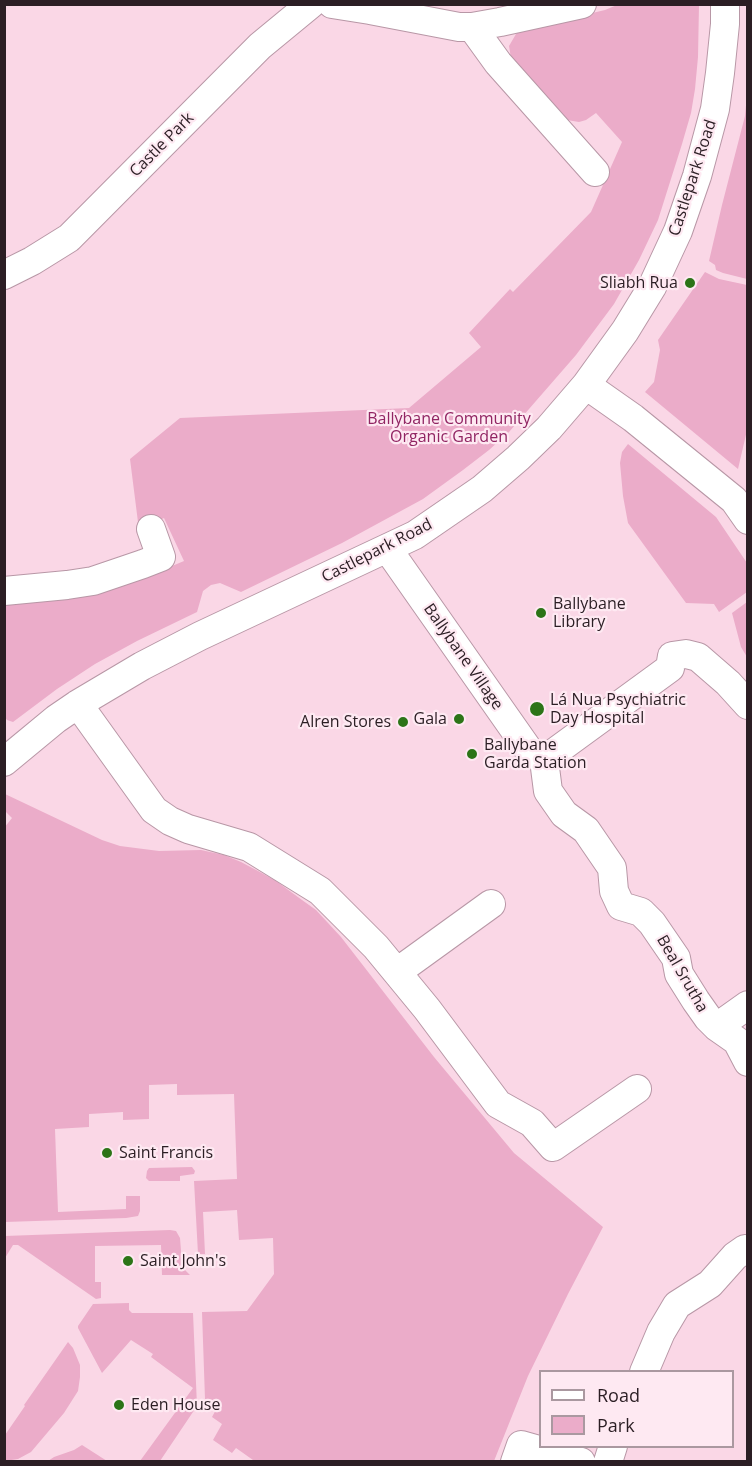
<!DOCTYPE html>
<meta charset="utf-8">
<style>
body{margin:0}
#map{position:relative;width:752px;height:1466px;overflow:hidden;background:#fad7e6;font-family:"Open Sans",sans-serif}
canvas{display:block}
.frame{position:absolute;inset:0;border:6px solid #2b1e24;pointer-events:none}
.legend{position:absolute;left:539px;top:1370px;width:195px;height:78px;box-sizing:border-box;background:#fee9f2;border:2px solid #aa98a0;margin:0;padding:8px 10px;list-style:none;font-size:18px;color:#2b1e24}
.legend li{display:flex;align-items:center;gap:12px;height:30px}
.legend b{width:30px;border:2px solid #aa98a0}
</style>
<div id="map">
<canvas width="752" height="1466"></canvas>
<div class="frame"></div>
<ul class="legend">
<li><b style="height:8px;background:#fff"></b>Road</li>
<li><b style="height:16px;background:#ebacc9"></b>Park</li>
</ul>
</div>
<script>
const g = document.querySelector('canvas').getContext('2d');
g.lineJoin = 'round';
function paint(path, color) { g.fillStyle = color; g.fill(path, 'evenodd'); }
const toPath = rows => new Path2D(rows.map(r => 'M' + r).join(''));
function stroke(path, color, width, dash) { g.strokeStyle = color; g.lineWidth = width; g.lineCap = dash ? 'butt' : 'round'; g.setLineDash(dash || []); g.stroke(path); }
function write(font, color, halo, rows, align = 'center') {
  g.font = font + ' "Open Sans",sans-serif'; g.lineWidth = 4.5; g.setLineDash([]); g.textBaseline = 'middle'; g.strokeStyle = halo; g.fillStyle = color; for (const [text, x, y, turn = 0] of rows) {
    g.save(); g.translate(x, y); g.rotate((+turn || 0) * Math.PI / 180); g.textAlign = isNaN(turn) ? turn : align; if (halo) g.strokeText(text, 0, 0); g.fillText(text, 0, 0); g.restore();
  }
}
paint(toPath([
 [617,5,699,5,698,57,695,89,691,113,682,144,658,220,639,260,614,304,576,355,509,432,489,450,463,470,423,499,342,543,241,592,220,583,211,585,203,591,197,612,137,641,95,664,57,689,13,722,7,720,5,717,5,604,141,579,184,561,164,518,139,530,130,459,180,418,409,408,481,347,469,333,510,289,513,292,591,212,622,142,596,113,586,120,579,122,567,120,511,58,509,46,516,34,521,30,605,10],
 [747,95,747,279,723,273,716,270,715,265,709,261,722,205,745,116],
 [705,272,719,279,747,285,748,426,738,469,645,392,654,382,660,350,658,340],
 [628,444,716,517,747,563,747,592,719,612,714,604,686,603,628,523,623,496,620,463,622,452],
 [747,602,747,657,741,647,732,613],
 [5,794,102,840,120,846,159,851,201,850,224,855,241,862,258,871,276,881,302,900,316,910,341,937,434,1057,514,1153,603,1227,568,1294,528,1376,494,1461,252,1461,253,1460,236,1448,232,1453,213,1440,222,1424,212,1417,218,1406,205,1399,202,1312,247,1311,274,1274,273,1238,239,1240,237,1210,203,1212,205,1254,198,1254,194,1181,237,1179,234,1094,177,1095,177,1084,149,1085,149,1119,123,1120,123,1112,89,1114,89,1127,55,1129,58,1212,126,1209,126,1196,140,1196,140,1211,138,1216,126,1218,5,1222,4,828,12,818,5,811],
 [192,1167,195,1171,194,1174,180,1176,180,1181,149,1181,146,1178,147,1171,149,1168],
 [170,1230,176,1231,180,1238,182,1264,185,1270,190,1275,162,1275,161,1245,95,1246,95,1282,101,1282,101,1298,96,1299,18,1245,13,1245,5,1258,5,1236],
 [129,1303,129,1310,132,1313,193,1313,197,1406,160,1461,140,1461,193,1388,151,1357,153,1354,131,1340,102,1373,78,1328,78,1326,93,1304],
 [68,1342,73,1348,80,1365,80,1377,78,1391,64,1413,31,1452,18,1459,5,1461,5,1435,25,1406,24,1405],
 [82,1445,107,1461,48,1461,54,1457,74,1450]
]), '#ebacc9');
const minor = toPath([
 [332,4,370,10,459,27,472,27,500,22,582,4],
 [472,27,498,63,595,172],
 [4,275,32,261,69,238,260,46,311,4],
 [586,385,633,418,734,500,748,520],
 [387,548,530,752,544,760],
 [4,591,67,585,93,581,143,564,161,557,151,529],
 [78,704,154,810,170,821,188,829,249,847,320,891,376,947,427,1009,498,1104,532,1123,553,1147,637,1089],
 [544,760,548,791,564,814,586,830,612,868,614,891,621,906,641,912,652,923,676,958,679,974,696,1001,708,1018,717,1027,737,1041,748,1062],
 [544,760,670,668,672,656,686,654,698,657,728,683,748,705],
 [4,762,56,719,78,704,142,666,200,636,415,535,482,489,518,458,549,428,586,385,625,331,652,287,678,231,697,176,715,109,720,73,725,24,725,4],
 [397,972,491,904],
 [717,1027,748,1005],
 [644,1372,661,1332,677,1305,710,1284,735,1256,745,1249,748,1250],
 [515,1462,521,1445,581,1462],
 [608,1462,613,1446]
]);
stroke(minor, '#b897a6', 30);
stroke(minor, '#fff', 28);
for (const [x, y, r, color] of [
 [690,283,6,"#2c7417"],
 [541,613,6,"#2c7417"],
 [537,709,8,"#2c7417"],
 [459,719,6,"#2c7417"],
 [403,722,6,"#2c7417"],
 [472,754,6,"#2c7417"],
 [107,1153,6,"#2c7417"],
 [128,1261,6,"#2c7417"],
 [119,1405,6,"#2c7417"]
]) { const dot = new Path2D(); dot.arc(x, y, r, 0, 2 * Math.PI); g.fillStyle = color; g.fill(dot); stroke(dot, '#fee9f2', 2); }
write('16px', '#2b1e24', '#fee9f2', [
 ["Castle Park",162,145,-45],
 ["Castlepark Road",693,178,-72],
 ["Castlepark Road",377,551,-27],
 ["Ballybane Village",463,657,55],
 ["Beal Srutha",682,974,60]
]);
write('16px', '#2b1e24', '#fee9f2', [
 ["Sliabh Rua",678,283,"right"],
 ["Ballybane",553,604],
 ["Library",553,622],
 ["Lá Nua Psychiatric",550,700],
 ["Day Hospital",550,718],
 ["Gala",447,719,"right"],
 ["Alren Stores",391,722,"right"],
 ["Ballybane",484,745],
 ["Garda Station",484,763],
 ["Saint Francis",119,1153],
 ["Saint John's",140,1261],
 ["Eden House",131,1405]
], 'left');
write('16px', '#912563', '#fee9f2', [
 ["Ballybane Community",449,419],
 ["Organic Garden",449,437]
]);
</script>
